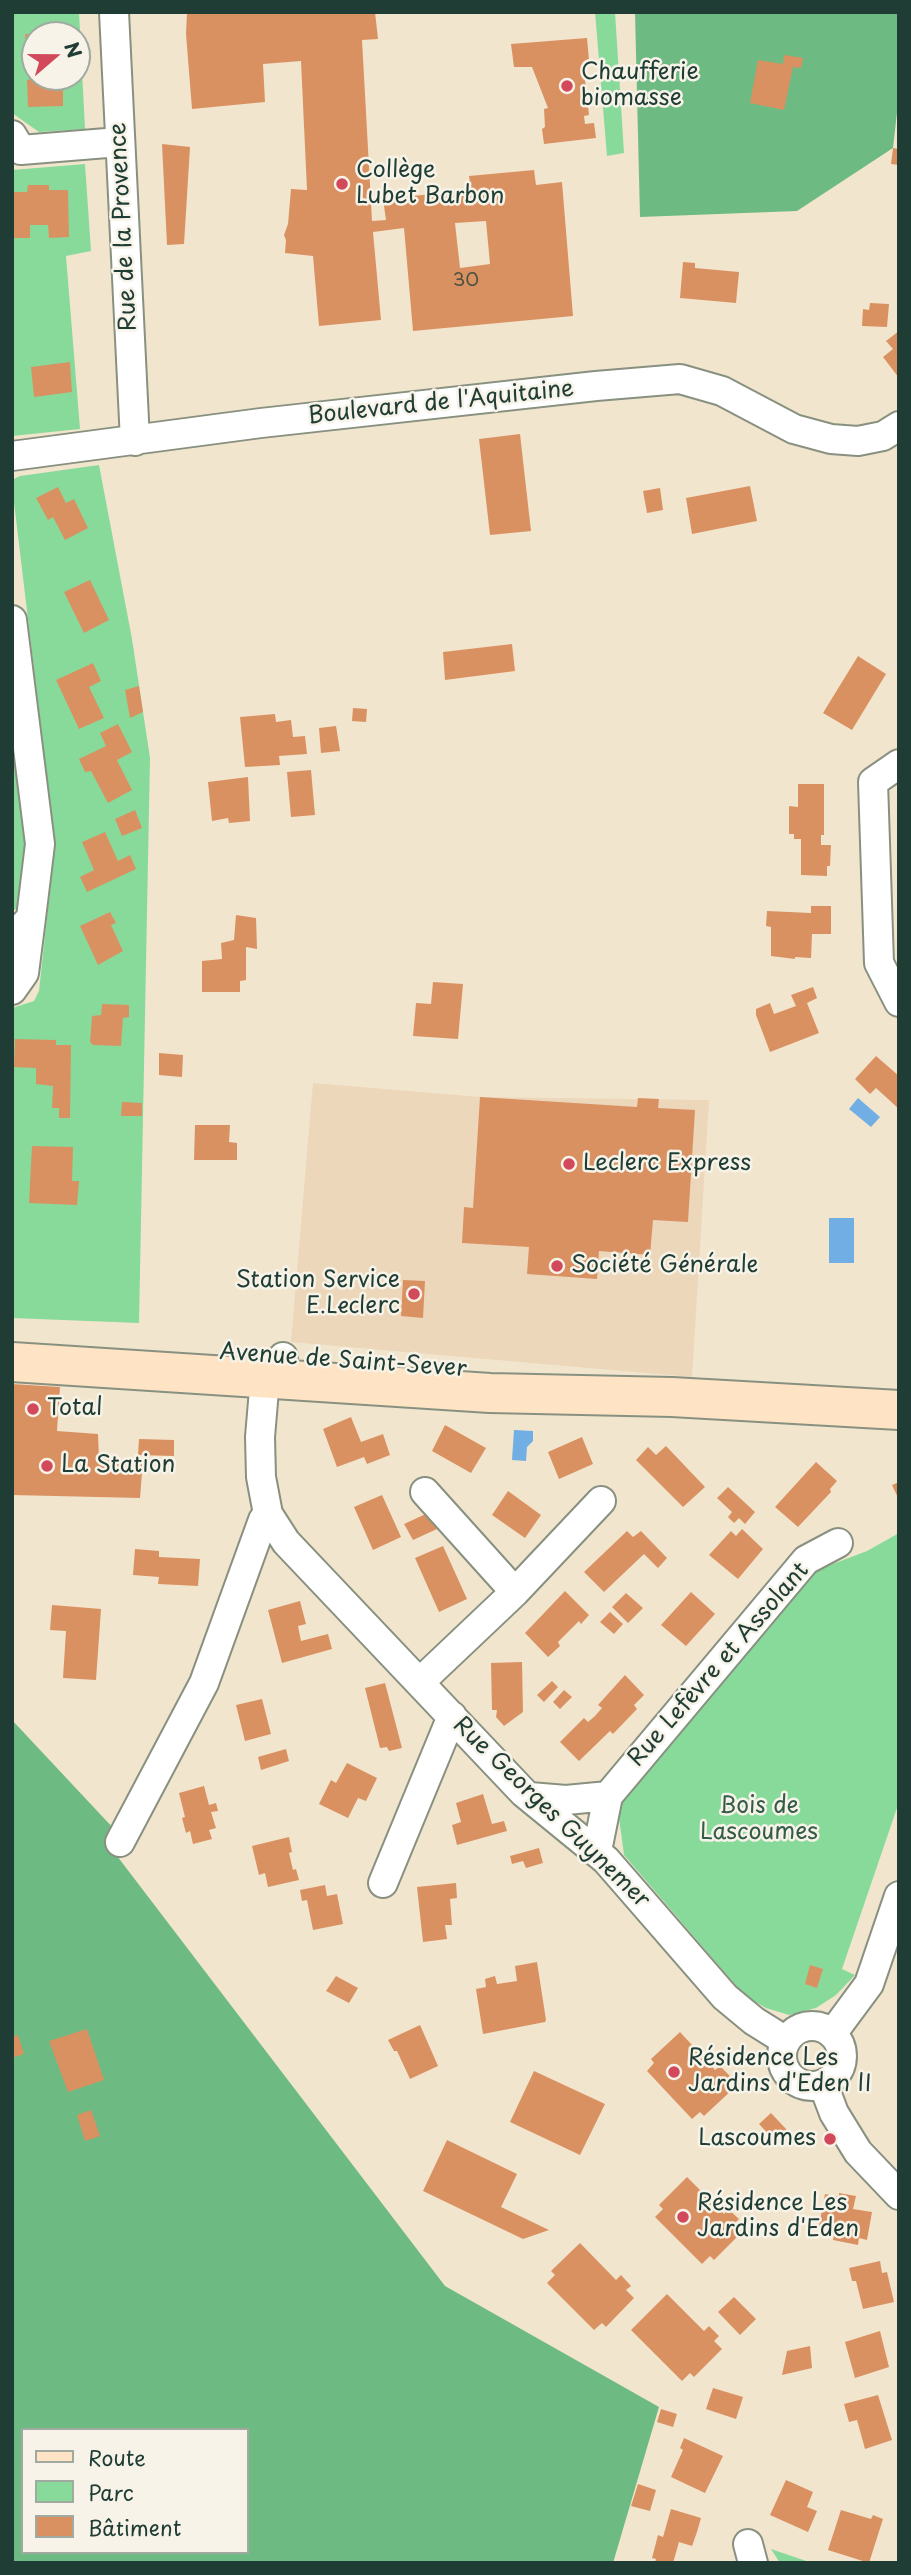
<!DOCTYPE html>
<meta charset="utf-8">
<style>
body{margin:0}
#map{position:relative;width:911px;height:2575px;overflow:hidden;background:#f2e5cd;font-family:"Playpen Sans",sans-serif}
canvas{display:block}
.frame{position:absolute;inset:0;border:14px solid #1f3d34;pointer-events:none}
.legend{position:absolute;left:21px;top:2428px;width:228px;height:126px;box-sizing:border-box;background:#f7f3e8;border:2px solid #a1aaa0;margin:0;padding:9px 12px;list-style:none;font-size:21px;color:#1f3d34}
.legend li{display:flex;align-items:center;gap:14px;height:35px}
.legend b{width:35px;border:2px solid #a1aaa0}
.north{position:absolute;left:21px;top:21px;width:70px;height:70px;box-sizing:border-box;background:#f7f3e8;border:2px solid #a1aaa0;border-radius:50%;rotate:70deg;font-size:19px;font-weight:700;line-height:28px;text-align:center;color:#1f3d34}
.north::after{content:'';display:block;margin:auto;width:24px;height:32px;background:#d1495b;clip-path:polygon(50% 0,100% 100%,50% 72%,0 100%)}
</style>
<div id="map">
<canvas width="911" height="2575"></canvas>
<div class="frame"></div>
<ul class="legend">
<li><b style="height:9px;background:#fee4c5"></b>Route</li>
<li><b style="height:19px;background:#88da9b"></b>Parc</li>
<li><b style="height:19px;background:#da9162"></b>Bâtiment</li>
</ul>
<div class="north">N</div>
</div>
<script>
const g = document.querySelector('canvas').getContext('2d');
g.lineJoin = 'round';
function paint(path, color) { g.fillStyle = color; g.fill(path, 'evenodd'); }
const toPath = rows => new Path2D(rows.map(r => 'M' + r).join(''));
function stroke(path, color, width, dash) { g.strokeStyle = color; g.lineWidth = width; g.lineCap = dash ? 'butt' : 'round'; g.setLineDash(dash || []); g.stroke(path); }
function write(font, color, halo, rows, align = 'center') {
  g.font = font + ' "Playpen Sans",sans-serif'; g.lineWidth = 5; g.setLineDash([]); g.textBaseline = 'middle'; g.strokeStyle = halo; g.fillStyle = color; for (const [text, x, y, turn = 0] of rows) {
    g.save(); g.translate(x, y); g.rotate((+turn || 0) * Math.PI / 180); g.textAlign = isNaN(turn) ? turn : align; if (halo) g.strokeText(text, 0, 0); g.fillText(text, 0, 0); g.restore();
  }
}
paint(toPath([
 [313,1083,480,1097,709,1100,692,1377,291,1342]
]), '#ecd7ba');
paint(toPath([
 [12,12,79,12,85,129,39,132,12,113],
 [35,35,77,35,77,77,35,77],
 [595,12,615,12,624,153,607,156],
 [85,164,91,251,66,256,80,429,12,436,12,170],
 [99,465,132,639,150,758,139,1323,12,1318,12,1008,34,1001,39,991,55,844,12,486,14,479,20,476],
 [12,724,27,842,18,907,12,912],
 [899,1533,899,1802,842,1969,855,1975,836,1995,816,2008,789,2015,766,2008,744,1995,624,1855,618,1810,630,1779,804,1575,867,1551],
 [771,2549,812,2563,780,2563]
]), '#88da9b');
paint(toPath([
 [635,12,899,12,899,95,893,148,797,211,640,217],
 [12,1720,115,1830,114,1852,445,2286,659,2407,613,2563,12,2563],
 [23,2430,247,2430,247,2552,23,2552]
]), '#6eba83');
paint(toPath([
 [858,1098,880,1117,871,1127,849,1109],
 [829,1218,854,1218,854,1263,829,1263],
 [514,1430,533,1431,533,1441,527,1447,526,1461,512,1460]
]), '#70aee3');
paint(toPath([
 [187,12,375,12,378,39,362,40,372,221,386,220,383,199,471,190,469,176,534,170,536,185,562,182,573,316,413,331,404,228,373,232,381,320,319,326,313,256,285,253,286,240,284,235,288,224,291,189,307,190,301,61,263,64,265,102,192,109,186,34],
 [486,221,490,264,460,268,455,223],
 [25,34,35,34,35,77,63,79,63,106,28,107,27,80,32,79,32,62,27,61],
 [587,38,589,60,583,62,589,115,584,116,585,124,594,123,596,138,544,144,542,129,545,127,544,109,548,108,532,67,514,67,511,44],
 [784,55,803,58,801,68,793,67,784,110,750,103,758,60,783,64],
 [162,144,190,147,184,244,167,245],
 [893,148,899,149,899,165,891,164],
 [28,185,49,185,49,190,68,190,69,237,49,238,48,225,30,225,30,238,12,238,12,192,27,192],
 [683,262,695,263,695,268,739,272,736,303,680,298],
 [870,303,889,304,887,327,862,326,863,309,869,310],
 [899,331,899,378,883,357,893,349,886,341],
 [70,362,72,392,34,397,31,367],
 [520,434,531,531,490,535,479,439],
 [750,486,757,521,692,534,686,498],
 [58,487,66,503,74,499,88,528,65,540,53,517,48,520,36,498],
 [660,488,663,510,647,513,643,491],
 [90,580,109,620,84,633,64,592],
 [512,644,515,671,445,680,443,652],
 [858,656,886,674,852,730,823,713],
 [93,663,101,681,89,687,104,718,79,729,56,680],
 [139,686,143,712,130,718,125,690],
 [353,708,367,709,366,722,352,721],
 [275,714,276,722,291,720,293,737,305,736,307,754,279,756,280,765,245,767,240,717],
 [118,724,132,752,117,760,132,790,108,803,91,771,85,772,79,759,106,746,100,733],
 [336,726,340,751,321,753,319,728],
 [311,770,315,815,291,817,287,772],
 [248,777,250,821,229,823,228,818,212,821,208,782],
 [798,784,824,784,824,835,821,835,821,845,831,845,830,866,827,866,827,876,801,875,801,839,794,839,794,834,789,834,789,806,798,807],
 [135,810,142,828,122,836,115,819],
 [105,832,118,861,130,855,136,869,87,892,80,877,94,870,82,842],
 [811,906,831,906,831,934,812,934,811,958,795,957,795,959,771,956,771,927,766,926,767,911,811,913],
 [110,912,116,923,111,925,123,951,98,965,80,926],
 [236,915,256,918,257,949,246,947,246,980,240,981,240,992,202,992,202,961,222,959,221,943,234,940],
 [433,982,463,984,458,1039,413,1036,416,1003,431,1004],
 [813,987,817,998,807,1003,819,1033,770,1052,756,1015,756,1009,770,1003,774,1014,796,1006,791,995],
 [102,1004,129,1005,129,1017,123,1018,121,1046,93,1045,90,1042,92,1016,101,1015],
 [15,1039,56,1040,56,1045,71,1045,70,1118,59,1118,59,1108,52,1108,53,1086,36,1084,36,1068,14,1067],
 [159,1053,183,1055,182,1077,159,1075],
 [876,1056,899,1076,899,1109,876,1088,870,1094,855,1079],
 [480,1097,637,1107,638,1098,659,1099,658,1108,695,1110,688,1222,653,1220,650,1255,599,1251,597,1279,527,1274,529,1247,462,1243,464,1207,473,1208],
 [122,1102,142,1103,142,1116,121,1116],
 [195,1125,230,1125,229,1142,237,1143,237,1160,194,1160],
 [32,1146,73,1147,72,1181,79,1181,77,1205,29,1203],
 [403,1280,425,1281,423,1318,401,1316],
 [12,1384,60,1387,57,1431,98,1434,99,1459,143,1460,140,1498,12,1495],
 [351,1417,361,1442,383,1434,390,1455,367,1464,364,1457,337,1467,323,1429],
 [445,1425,486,1448,471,1473,432,1451],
 [582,1437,593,1464,559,1479,548,1452],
 [139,1439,174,1440,174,1456,138,1455],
 [666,1446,705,1487,683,1507,636,1460,648,1447,656,1455],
 [816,1462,837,1481,830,1489,831,1492,798,1527,775,1507],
 [899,1482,899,1500,892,1485],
 [728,1487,755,1512,745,1524,739,1518,734,1523,728,1517,732,1512,717,1498],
 [508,1491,541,1515,525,1538,492,1515],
 [382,1495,401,1537,373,1550,354,1507],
 [430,1512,437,1529,413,1540,404,1524],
 [742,1529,763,1549,738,1579,709,1555,731,1531,736,1536],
 [627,1531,633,1537,641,1531,667,1558,658,1568,644,1554,604,1592,584,1572],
 [443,1546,467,1599,439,1612,415,1558],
 [135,1549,159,1551,159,1557,200,1559,198,1586,158,1584,159,1577,133,1575],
 [565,1591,589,1615,581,1624,579,1621,558,1642,560,1646,548,1657,525,1633],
 [691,1592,715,1614,686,1646,661,1625],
 [626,1593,643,1608,628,1623,612,1607],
 [300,1601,306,1624,298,1626,301,1641,328,1634,332,1649,282,1663,268,1610],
 [52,1605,101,1609,96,1680,63,1678,66,1631,50,1630],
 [610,1612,623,1624,614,1634,600,1622],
 [522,1662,523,1712,504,1726,496,1717,497,1710,492,1710,491,1663],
 [625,1675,644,1695,634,1705,637,1709,613,1734,610,1731,579,1761,560,1742,584,1718,588,1722,595,1716,602,1708,598,1705],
 [552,1681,558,1687,544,1702,537,1695],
 [385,1683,402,1748,389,1751,387,1747,380,1748,365,1688],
 [564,1690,572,1697,560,1709,553,1702],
 [262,1699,271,1734,245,1741,236,1705],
 [286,1749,289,1761,261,1770,258,1757],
 [347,1763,377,1778,366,1801,358,1798,348,1818,319,1804,331,1780,336,1783],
 [204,1786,209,1805,216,1803,218,1811,211,1812,216,1828,209,1830,212,1839,193,1844,190,1831,186,1833,182,1818,185,1817,179,1793],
 [483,1794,492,1824,504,1821,507,1831,457,1845,452,1825,461,1822,456,1803],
 [289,1837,292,1852,289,1853,293,1870,296,1869,299,1880,268,1887,265,1873,259,1875,252,1846],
 [539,1848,543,1863,526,1868,523,1861,512,1864,510,1856],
 [456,1883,457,1898,450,1899,452,1925,445,1925,447,1939,423,1942,417,1887],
 [325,1885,327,1896,337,1894,343,1924,313,1930,307,1900,302,1901,300,1890],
 [537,1962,546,2020,545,2022,483,2034,476,1989,486,1987,485,1979,495,1976,497,1984,517,1981,515,1966],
 [810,1965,823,1969,817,1988,805,1984],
 [336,1976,358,1988,349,2003,326,1991],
 [420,2025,438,2066,410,2079,397,2051,394,2051,388,2040],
 [87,2029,104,2080,68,2092,49,2041],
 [680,2032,715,2070,720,2066,730,2076,725,2081,733,2089,704,2116,700,2112,692,2119,647,2071,654,2063,651,2059],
 [18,2035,24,2054,12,2058,12,2037],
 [534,2071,605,2104,580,2155,510,2122],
 [91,2110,100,2136,85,2141,77,2115],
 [771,2113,787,2130,775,2141,759,2124],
 [447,2140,517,2174,501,2207,549,2230,523,2239,423,2191],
 [687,2177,724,2214,728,2209,739,2219,734,2224,742,2232,714,2260,710,2256,702,2264,655,2217,663,2209,659,2205],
 [839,2193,856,2196,853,2209,872,2212,867,2240,859,2238,858,2245,833,2240,835,2229,819,2226,825,2194,839,2197],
 [580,2243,616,2280,621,2275,631,2286,626,2290,634,2298,606,2327,602,2323,594,2330,547,2283,555,2275,551,2271],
 [880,2261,882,2273,887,2272,894,2302,863,2309,856,2281,852,2281,849,2268],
 [667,2294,704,2331,709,2326,719,2336,714,2341,722,2349,694,2377,690,2373,682,2381,631,2330],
 [734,2297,756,2319,740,2335,718,2312],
 [880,2331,889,2367,855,2378,845,2342],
 [810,2346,812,2368,782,2375,787,2351],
 [713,2388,743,2397,736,2419,706,2409],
 [878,2395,892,2440,865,2449,857,2420,849,2422,844,2404],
 [661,2409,677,2414,673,2427,657,2422],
 [684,2438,723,2456,705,2493,671,2477,683,2450,680,2448],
 [786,2480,813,2492,807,2507,817,2511,808,2532,770,2515],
 [638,2484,656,2490,650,2511,631,2506],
 [671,2509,701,2518,697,2532,692,2546,679,2542,673,2563,655,2563,656,2559,652,2558,658,2535,663,2537],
 [841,2510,871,2519,873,2515,883,2519,869,2563,828,2550]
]), '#da9162');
const minor = toPath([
 [114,12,135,441],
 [12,135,21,150,119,142],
 [12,456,261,423,596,386,680,379,722,391,794,429,831,439,858,441,883,436,899,426],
 [12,620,40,844,31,918,12,938],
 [899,764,873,782,879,963,899,1002],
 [12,990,24,973,31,918],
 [283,1357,265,1378,260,1437,261,1477,268,1514,286,1542,524,1793,606,1860,725,1997,754,2021,786,2041],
 [425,1492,515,1592],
 [420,1682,515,1592,601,1501],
 [530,1797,566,1800,608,1796],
 [120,1842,204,1683,263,1520,268,1514],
 [597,1851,608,1796,806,1560,838,1543],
 [383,1883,452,1716],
 '782 2056a30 30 0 1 1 60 0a30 30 0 1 1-60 0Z',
 [832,2034,869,1984,899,1896],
 [823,2084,834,2113,858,2152,899,2195],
 [748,2544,753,2563]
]);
const secondary = toPath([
 [12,1362,490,1393,672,1397,899,1410]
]);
stroke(minor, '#889180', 32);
stroke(secondary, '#889180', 42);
stroke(minor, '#fff', 28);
stroke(secondary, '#fee4c5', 38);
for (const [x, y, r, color] of [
 [567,86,7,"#d1495b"],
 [342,184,7,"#d1495b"],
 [569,1164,7,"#d1495b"],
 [557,1266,7,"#d1495b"],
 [414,1294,7,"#d1495b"],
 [33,1409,7,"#d1495b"],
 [47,1466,7,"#d1495b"],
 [674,2072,7,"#d1495b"],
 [830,2139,7,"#d1495b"],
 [683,2217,7,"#d1495b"]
]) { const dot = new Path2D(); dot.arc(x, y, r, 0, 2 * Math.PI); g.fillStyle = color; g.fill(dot); stroke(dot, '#f7f3e8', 2.5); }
write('19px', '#4e5240', null, [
 ["30",466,281]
]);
write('23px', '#1f3d34', '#f7f3e8', [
 ["Chaufferie",581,73],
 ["biomasse",581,99],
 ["Collège",356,171],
 ["Lubet Barbon",356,197],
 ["Leclerc Express",583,1164],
 ["Société Générale",571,1266],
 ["Station Service",400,1281,"right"],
 ["E.Leclerc",400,1307,"right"],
 ["Total",47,1409],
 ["La Station",61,1466],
 ["Résidence Les",688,2059],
 ["Jardins d'Eden II",688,2085],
 ["Lascoumes",816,2139,"right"],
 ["Résidence Les",697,2204],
 ["Jardins d'Eden",697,2230]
], 'left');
write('23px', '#1f3d34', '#f7f3e8', [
 ["Rue de la Provence",124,227,-93],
 ["Boulevard de l'Aquitaine",441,403,-6],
 ["Avenue de Saint-Sever",343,1361,4],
 ["Rue Lefèvre et Assolant",719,1665,-49],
 ["Rue Georges Guynemer",551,1813,44]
]);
write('23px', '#345c49', '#f7f3e8', [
 ["Bois de",759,1807],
 ["Lascoumes",759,1833]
]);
</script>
